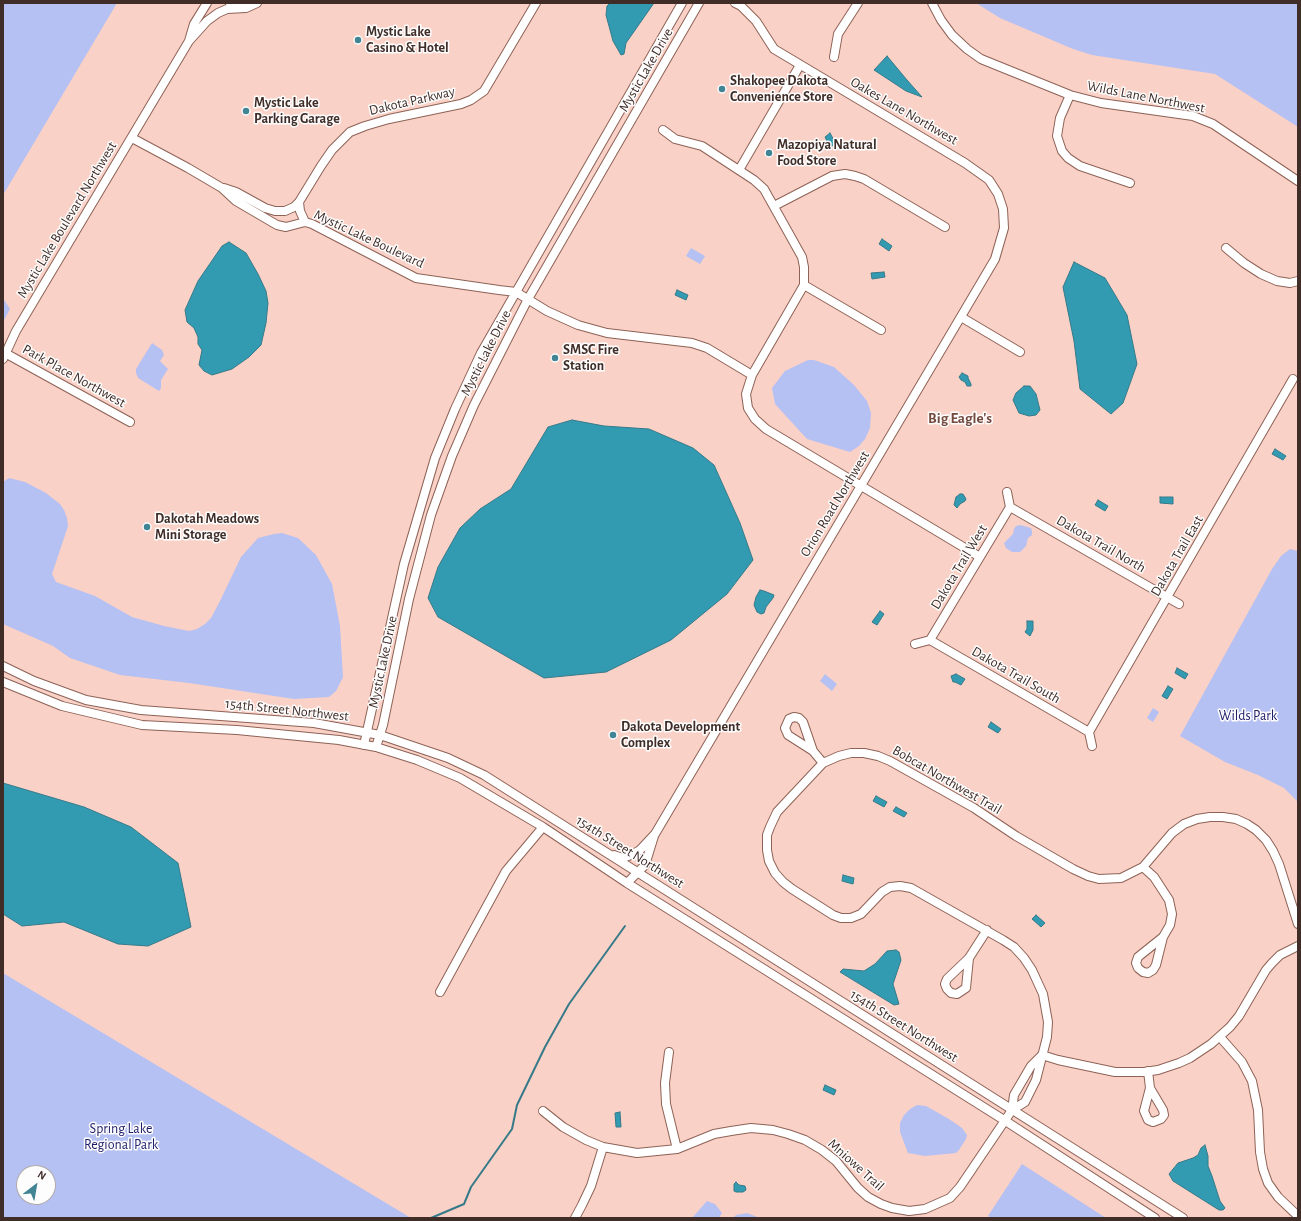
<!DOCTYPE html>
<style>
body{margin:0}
#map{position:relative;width:1301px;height:1221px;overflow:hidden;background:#fad1c6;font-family:"Alegreya Sans",sans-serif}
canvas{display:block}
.frame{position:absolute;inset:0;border:4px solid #402d28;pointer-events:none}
.north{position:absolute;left:16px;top:1165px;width:40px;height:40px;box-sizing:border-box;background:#fdfdfd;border:1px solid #b1aaa8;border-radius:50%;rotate:31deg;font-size:11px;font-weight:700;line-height:16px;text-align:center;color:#402d28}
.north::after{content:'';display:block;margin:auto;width:14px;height:18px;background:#418494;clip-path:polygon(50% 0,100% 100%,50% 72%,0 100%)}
</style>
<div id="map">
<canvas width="1301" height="1221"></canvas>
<div class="frame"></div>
<div class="north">N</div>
</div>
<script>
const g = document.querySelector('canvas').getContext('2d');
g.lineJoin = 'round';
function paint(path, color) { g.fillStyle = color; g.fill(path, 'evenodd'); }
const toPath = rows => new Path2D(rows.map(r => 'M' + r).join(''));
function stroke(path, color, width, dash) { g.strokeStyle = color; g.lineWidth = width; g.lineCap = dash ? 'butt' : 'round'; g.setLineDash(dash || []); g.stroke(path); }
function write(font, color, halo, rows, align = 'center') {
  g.font = font + ' "Alegreya Sans",sans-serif'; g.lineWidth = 3; g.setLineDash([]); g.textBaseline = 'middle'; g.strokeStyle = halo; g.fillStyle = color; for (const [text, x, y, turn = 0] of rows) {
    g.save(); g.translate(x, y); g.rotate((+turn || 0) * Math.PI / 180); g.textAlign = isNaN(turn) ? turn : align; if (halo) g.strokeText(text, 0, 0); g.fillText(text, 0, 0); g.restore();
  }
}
paint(toPath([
 [3,3,117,3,3,195],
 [976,3,1298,3,1298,127,1215,74,1092,55,1073,49,1000,18],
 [691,248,705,256,700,264,686,256],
 [3,298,10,309,3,322],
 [152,343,162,350,164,355,160,361,168,369,161,380,161,388,159,391,138,378,136,373,136,369],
 [808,360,814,360,834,367,854,385,867,401,871,413,870,428,865,439,859,446,850,452,807,439,775,404,772,388,785,371],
 [9,478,25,482,46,493,60,504,64,510,67,518,68,526,52,574,56,582,95,596,132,617,164,626,189,631,197,629,205,624,211,618,219,603,241,557,258,538,274,534,282,533,298,538,316,555,332,584,340,626,343,677,336,691,329,697,294,699,189,683,120,675,70,658,53,646,3,624,3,482],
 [1020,525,1031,528,1032,531,1032,535,1028,538,1026,546,1020,552,1012,552,1006,548,1004,543,1013,534,1014,529,1016,526],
 [1290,549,1298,551,1298,802,1284,788,1258,775,1225,762,1180,736,1272,569,1281,556],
 [825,674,837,684,832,691,820,681],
 [1153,708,1159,712,1153,722,1147,718],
 [3,973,411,1218,3,1218],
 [24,1173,48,1173,48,1197,24,1197],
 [917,1105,926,1106,949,1119,962,1128,967,1135,966,1139,959,1150,956,1153,925,1156,908,1153,900,1132,900,1123,904,1115,910,1109],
 [1022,1164,1106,1218,991,1218,988,1216],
 [707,1201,715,1204,722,1213,719,1218,692,1218],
 [747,1213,760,1218,733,1218,736,1215]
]), '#b5c0f3');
const water = toPath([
 [610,3,654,3,626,43,624,54,621,55,613,41,606,15,607,6,610,3],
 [887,56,907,80,922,97,906,91,874,70,887,56],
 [830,133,836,144,830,147,825,137,830,133],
 [882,239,892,246,889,251,879,244,882,239],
 [229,242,246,253,258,274,266,291,268,303,266,323,261,345,249,357,232,369,212,375,204,371,199,365,202,350,198,344,198,337,194,328,187,322,185,310,198,281,222,246,229,242],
 [1074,262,1105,278,1127,315,1137,364,1123,403,1111,414,1080,389,1074,341,1063,287,1074,262],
 [884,272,885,277,872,279,871,273,884,272],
 [677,290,688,295,686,300,675,295,677,290],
 [962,373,968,376,968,378,971,384,971,386,967,386,965,382,961,380,959,377,962,373],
 [1024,386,1030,386,1036,394,1040,410,1036,415,1029,416,1019,413,1013,400,1016,393,1024,386],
 [572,420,604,426,649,429,693,448,714,465,740,523,753,560,727,594,671,640,606,672,544,678,438,617,428,598,438,567,460,528,480,509,511,489,548,427,572,420],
 [1275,449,1286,456,1283,460,1272,454,1275,449],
 [960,494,963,494,966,499,965,501,960,504,957,508,954,505,956,497,960,494],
 [1160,497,1173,497,1173,504,1160,503,1160,497],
 [1098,500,1108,506,1105,511,1095,505,1098,500],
 [760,590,764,591,774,595,773,598,766,607,764,613,761,614,757,612,754,605,756,597,760,590],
 [880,611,884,614,877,625,872,622,880,611],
 [1027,621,1033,621,1033,630,1030,636,1025,632,1027,629,1027,621],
 [1177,668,1188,674,1185,679,1175,673,1177,668],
 [956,674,965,679,961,685,955,682,953,682,951,676,956,674],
 [1168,686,1173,689,1167,699,1162,696,1168,686],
 [991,722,1001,729,998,733,988,727,991,722],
 [3,783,84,807,131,827,178,863,191,927,148,946,118,944,64,922,22,926,3,914,3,783],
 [876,796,887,802,884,807,873,801,876,796],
 [896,807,907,813,904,817,893,811,896,807],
 [843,875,854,878,853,884,842,881,843,875],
 [1036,915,1045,923,1041,927,1032,919,1036,915],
 [896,950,899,952,901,960,893,984,899,1004,894,1005,840,972,843,969,864,971,875,964,887,951,896,950],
 [825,1085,836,1090,834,1095,823,1090,825,1085],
 [620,1112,621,1127,616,1127,615,1113,620,1112],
 [1205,1145,1208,1156,1208,1166,1212,1176,1220,1201,1225,1208,1223,1210,1219,1210,1173,1181,1169,1174,1178,1163,1193,1158,1198,1155,1201,1148,1205,1145],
 [736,1182,739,1185,745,1186,746,1190,743,1192,736,1192,734,1191,734,1184,736,1182]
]);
paint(water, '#329bb2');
stroke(water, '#367a89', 1);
stroke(toPath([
 [431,1218,464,1204,471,1187,512,1129,517,1105,545,1047,569,1004,625,926]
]), '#367a89', 2);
const minor = toPath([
 [207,3,194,24,189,41,207,21,218,13,227,9,246,8],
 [230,3,239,7,246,8,257,3],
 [932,3,941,20,952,35,967,49,981,59,1070,95,1101,103,1193,116,1213,124,1298,181],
 [834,57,838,34,858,3],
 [1070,95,1060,118,1057,136,1062,151,1068,158,1080,166,1130,183],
 [663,130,675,139,702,146,754,180,764,189,802,257,804,267,804,285,752,375,746,394,748,408,755,419,766,429,980,557],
 [132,138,188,168,222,188,236,201,277,225,286,227,305,222,312,224,416,278,499,290,516,292,547,311,578,325,607,333,692,343,707,348,752,375],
 [739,170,800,65],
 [224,188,236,192,265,208,275,211,285,211,294,207,299,202],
 [774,206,832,176,845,174,855,176,864,179,945,227],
 [305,222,300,211,299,202,321,166,332,150,350,132,365,126,389,119,461,104,471,100,484,91,536,3],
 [1226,248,1244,263,1261,274,1277,281,1290,283,1298,281],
 [804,285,881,330],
 [961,317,1020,352],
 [5,353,130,422],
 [3,359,16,331,189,41],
 [1007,492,1010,507],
 [1010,507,1179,604],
 [930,640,1089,732],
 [930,640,1010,507],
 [915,644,930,640],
 [3,666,34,681,86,700,141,710,314,723,380,735,448,758,484,775,1183,1218],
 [3,682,62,706,142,725,237,730,339,740,376,747,417,760,460,778,543,827,627,883,1004,1120,1155,1218],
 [364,745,404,564,435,458,455,409,481,353,682,3],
 [1092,746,1089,732,1293,379],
 [376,747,383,725,409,599,431,515,452,456,474,405,528,299,699,3],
 [813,751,803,722,799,718,794,717,789,719,785,728,788,735,813,751,823,763],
 [614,855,623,858,631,855,640,850,655,834,995,259,1004,228,1003,209,998,194,989,180,965,163,774,49,756,21,741,6,735,3],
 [1143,867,1154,877,1169,900,1172,914,1170,925,1163,937,1156,965,1153,970,1148,973,1143,972,1138,968,1136,963,1138,957,1163,937],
 [627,883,645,865,654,836],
 [969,958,966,988,957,994,951,993,947,989,945,984,947,979,969,958,987,930],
 [440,992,506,871,543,827],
 [1220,1037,1242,1062,1252,1081,1258,1110,1260,1152,1263,1169,1268,1183,1278,1197,1298,1216],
 [669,1052,665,1083,666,1104,677,1149],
 [1042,1055,1058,1060,1115,1072,1144,1072,1158,1070,1179,1063,1190,1058,1211,1044,1230,1027,1239,1016,1266,970,1272,963,1280,955,1298,946],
 [1148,1071,1150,1088,1144,1111,1148,1120,1153,1122,1161,1119,1164,1115,1163,1110,1150,1088],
 [1012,1110,1014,1095,1031,1066,1042,1055],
 [543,1111,563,1127,586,1140,603,1147,637,1153,677,1149,714,1134,731,1131,751,1128,773,1130,788,1134,805,1140,822,1150,836,1161,858,1188,868,1197,881,1204,892,1208,909,1211,925,1209,950,1198,960,1187,1012,1110,1025,1102,1036,1080,1047,1037,1048,1022,1043,994,1032,970,1024,958,1014,947,1003,940,911,888,900,886,890,887,882,892,861,914,851,918,841,918,833,915,792,889,783,882,775,873,769,861,767,850,767,835,770,827,777,812,823,763,839,756,851,753,864,753,878,756,890,761,974,808,1016,836,1073,869,1088,876,1099,879,1121,878,1143,867,1172,833,1184,824,1197,819,1210,817,1223,817,1236,819,1247,824,1256,830,1266,840,1273,851,1279,864,1298,924],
 [575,1218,582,1205,591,1186,603,1147]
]);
stroke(minor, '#8e6256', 10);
stroke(minor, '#fff', 8);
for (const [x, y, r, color] of [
 [358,40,4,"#418494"],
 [722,89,4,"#418494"],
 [246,111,4,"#418494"],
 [769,153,4,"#418494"],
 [555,358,4,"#418494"],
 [147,527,4,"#418494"],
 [613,735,4,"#418494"]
]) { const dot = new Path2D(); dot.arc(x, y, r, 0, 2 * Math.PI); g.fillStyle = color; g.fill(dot); stroke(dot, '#fdfdfd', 1.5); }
write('bold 14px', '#402d28', '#fdfdfd', [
 ["Mystic Lake",366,32],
 ["Casino & Hotel",366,48],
 ["Shakopee Dakota",730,81],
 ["Convenience Store",730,97],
 ["Mystic Lake",254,103],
 ["Parking Garage",254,119],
 ["Mazopiya Natural",777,145],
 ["Food Store",777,161],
 ["SMSC Fire",563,350],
 ["Station",563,366],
 ["Dakotah Meadows",155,519],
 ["Mini Storage",155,535],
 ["Dakota Development",621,727],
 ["Complex",621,743]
], 'left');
write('14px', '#402d28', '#fdfdfd', [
 ["Mystic Lake Drive",646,70,-60],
 ["Wilds Lane Northwest",1146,97,11],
 ["Dakota Parkway",412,101,-13],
 ["Oakes Lane Northwest",904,111,30],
 ["Mystic Lake Boulevard Northwest",67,220,-59],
 ["Mystic Lake Boulevard",369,239,25],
 ["Mystic Lake Drive",486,353,-63],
 ["Park Place Northwest",74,376,29],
 ["Orion Road Northwest",835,504,-59],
 ["Dakota Trail North",1101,544,30],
 ["Dakota Trail East",1177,556,-60],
 ["Dakota Trail West",959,567,-59],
 ["Mystic Lake Drive",383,662,-78],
 ["Dakota Trail South",1016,675,30],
 ["154th Street Northwest",287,710,6],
 ["Bobcat Northwest Trail",947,780,30],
 ["154th Street Northwest",630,852,32],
 ["154th Street Northwest",904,1026,32],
 ["Mniowe Trail",856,1165,42]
]);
write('14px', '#1e1d6a', '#fdfdfd', [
 ["Wilds Park",1248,716],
 ["Spring Lake",121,1129],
 ["Regional Park",121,1145]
]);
write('bold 15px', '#73493e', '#fdfdfd', [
 ["Big Eagle's",960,418]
]);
</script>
